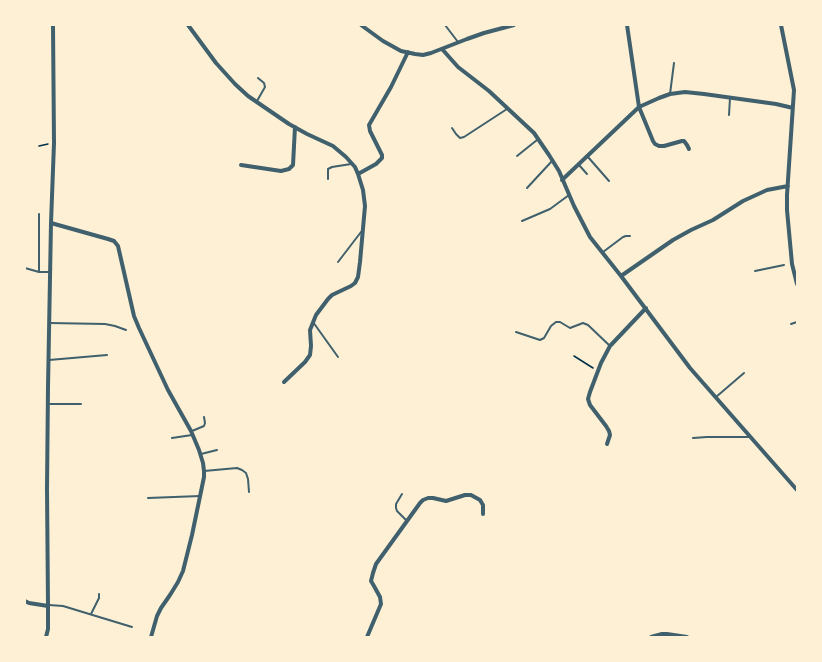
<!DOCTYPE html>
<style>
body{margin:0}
#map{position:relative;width:822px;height:662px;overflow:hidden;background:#fdf0d5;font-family:Bitter,serif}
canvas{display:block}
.frame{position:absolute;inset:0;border:26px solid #fdf0d5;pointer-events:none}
</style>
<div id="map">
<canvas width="822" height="662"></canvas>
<div class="frame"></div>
</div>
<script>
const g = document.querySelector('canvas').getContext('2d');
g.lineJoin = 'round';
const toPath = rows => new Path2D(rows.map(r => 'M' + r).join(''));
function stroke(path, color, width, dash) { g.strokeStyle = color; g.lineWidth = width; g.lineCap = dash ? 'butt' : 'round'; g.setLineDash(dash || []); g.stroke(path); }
stroke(toPath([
 [39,146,48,144],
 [574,356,593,368]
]), '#003049', 1.5);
stroke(toPath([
 [445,25,458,42],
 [670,94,674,63],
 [257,101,265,87,264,83,258,78],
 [729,115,730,98],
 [452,128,456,134,460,138,464,137,507,109],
 [517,156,537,140],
 [588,157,609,181],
 [579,165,587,174],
 [328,179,328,169,332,167,351,164],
 [527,188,552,161],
 [522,221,550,209,569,195],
 [603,252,623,237,626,236,630,236],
 [338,262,361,232],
 [25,268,39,272,49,272],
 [755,271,784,265],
 [39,272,39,214],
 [313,322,338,357],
 [50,323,105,324,115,326,126,330],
 [791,324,797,322],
 [516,332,540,340,544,338,551,326,556,322,560,322,570,328,583,323,588,325,610,346],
 [49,360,107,355],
 [716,397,744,373],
 [48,404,81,404],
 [192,431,204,426,205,423,204,417],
 [172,438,192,435],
 [693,438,707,437,749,437],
 [201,454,217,450],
 [204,471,237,468,242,470,246,473,248,479,249,492],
 [402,494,396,504,396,508,397,511,407,521],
 [148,498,200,496],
 [49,605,63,606,132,627],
 [91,614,99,598,99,594]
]), '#3f606c', 2);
stroke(toPath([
 [188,25,216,63,235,84,248,96,289,124,307,134,333,146,346,157,355,167,358,174,363,190,365,206,360,262,358,277,355,283,351,286,332,295,328,299,316,315,310,330,311,346,310,355,305,362,284,382],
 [361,25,383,41,401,51,415,54,423,55,431,53,467,39,484,33,514,25],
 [627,25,639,107,653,141,655,144,659,146,664,146,682,141,684,141,687,145,689,149],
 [781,25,794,90,787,195,787,210,792,264,797,284],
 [442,49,458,67,489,91,534,133,549,155,559,171,574,206,590,237,621,276,690,368,797,490],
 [241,165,281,171,289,169,293,165,295,127],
 [358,174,376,164,382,158,382,155,370,131,369,125,391,87,408,52],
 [562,180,639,107,659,98,670,94,685,92,704,94,776,104,793,108],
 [51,223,108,239,114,241,118,246,134,316,139,328,168,390,191,431,199,450,203,463,204,471,204,477,192,535,183,571,178,582,170,595,161,608,157,616,151,637],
 [621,276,673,240,691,230,713,220,743,201,767,190,788,186],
 [607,444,610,435,609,431,606,426,590,405,588,399,590,392,601,363,610,346,646,308],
 [25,601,29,603,48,606],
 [46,637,48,629,48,606,47,488,48,387,51,223,54,143,53,25],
 [367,637,381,604,380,597,374,586,371,581,373,573,376,564,420,503,423,500,428,498,433,498,446,501,465,495,471,495,480,500,483,505,483,514],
 [651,637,662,634,667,634,687,637]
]), '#3f606c', 4);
</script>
